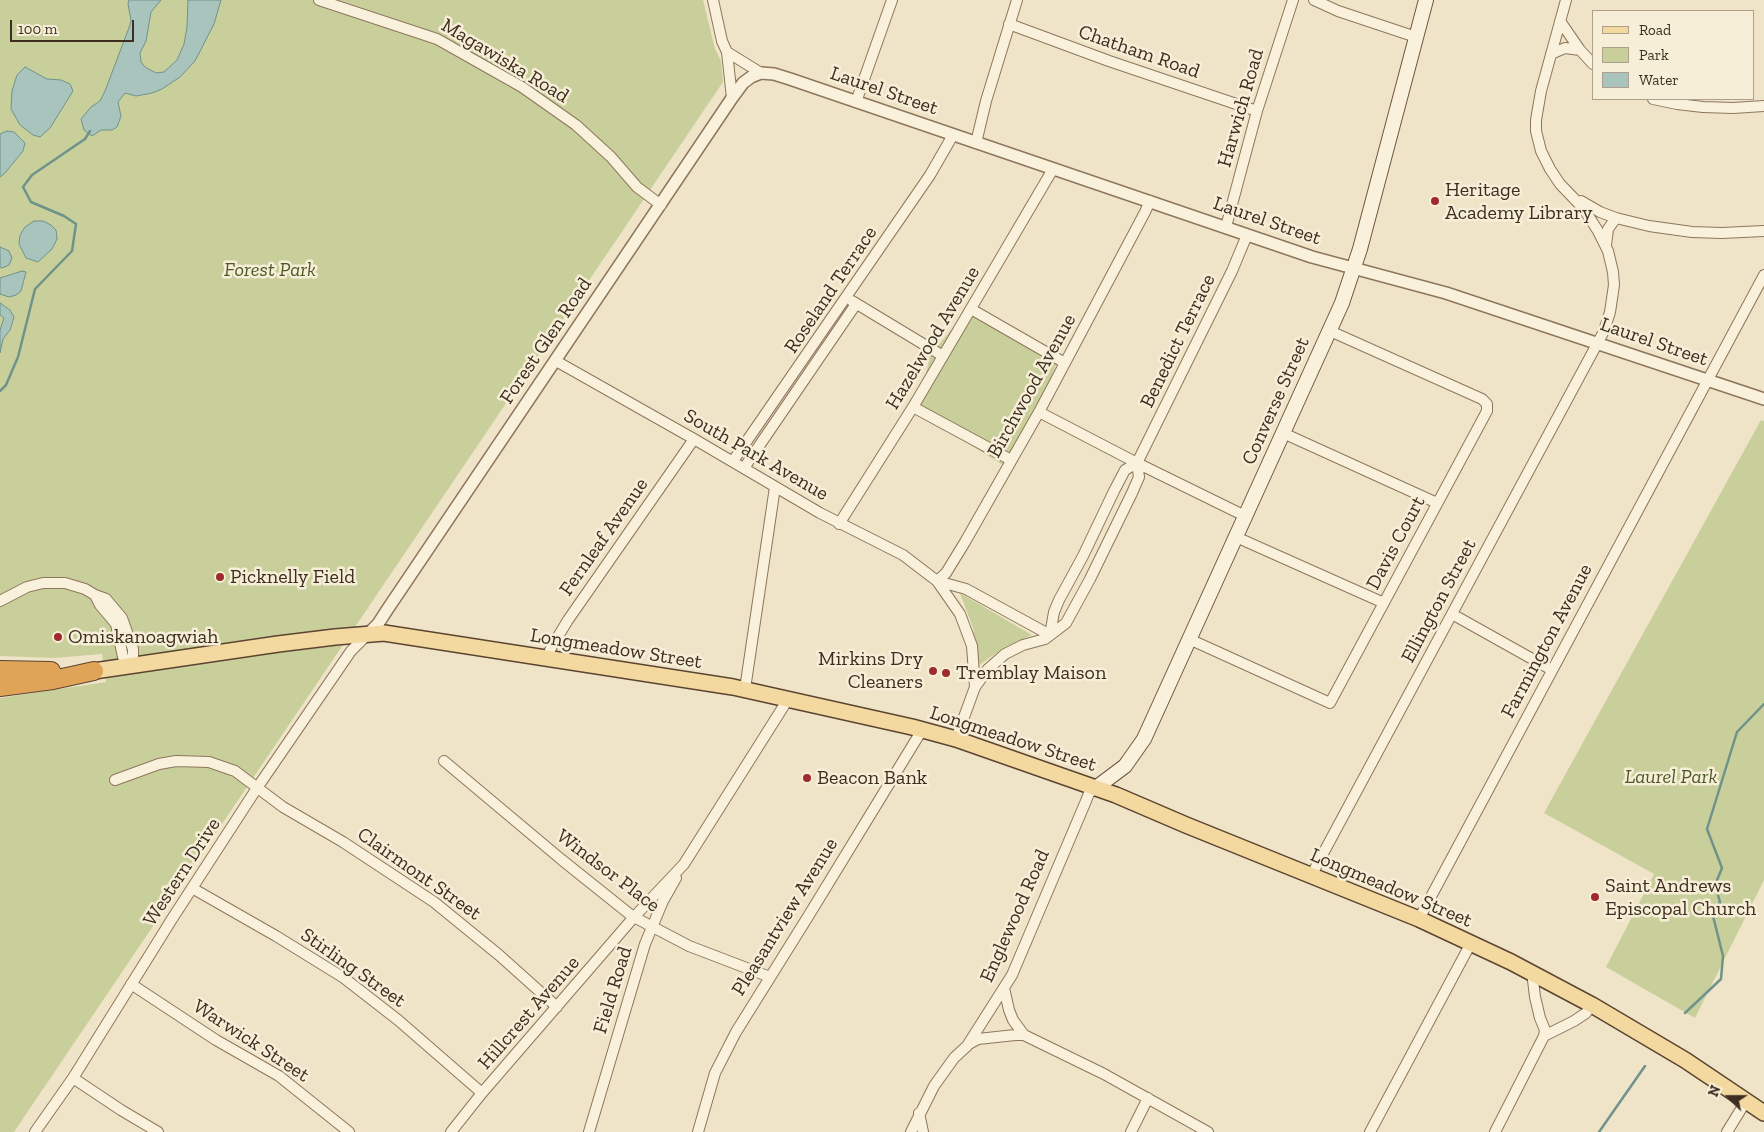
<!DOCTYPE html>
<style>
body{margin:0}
#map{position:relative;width:1764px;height:1132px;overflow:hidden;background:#f0e4c8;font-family:"Zilla Slab",serif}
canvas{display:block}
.legend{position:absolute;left:1592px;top:10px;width:162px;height:90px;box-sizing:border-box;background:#f7eed8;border:1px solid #ada18e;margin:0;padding:6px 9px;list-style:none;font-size:15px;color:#3d2e20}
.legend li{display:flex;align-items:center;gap:10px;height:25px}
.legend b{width:25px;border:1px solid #ada18e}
.north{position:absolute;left:1704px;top:1072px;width:50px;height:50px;-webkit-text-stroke:4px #f7eed8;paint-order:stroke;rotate:292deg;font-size:14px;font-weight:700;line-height:20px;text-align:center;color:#3d2e20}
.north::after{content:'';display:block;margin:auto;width:18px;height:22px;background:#3d2e20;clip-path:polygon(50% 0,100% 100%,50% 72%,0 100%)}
.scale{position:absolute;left:10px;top:20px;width:124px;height:22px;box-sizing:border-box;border:2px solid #3d2e20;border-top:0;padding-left:6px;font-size:15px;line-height:18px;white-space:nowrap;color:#3d2e20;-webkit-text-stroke:4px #f7eed8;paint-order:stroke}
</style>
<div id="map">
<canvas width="1764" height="1132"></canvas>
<ul class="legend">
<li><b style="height:6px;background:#f3d9a0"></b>Road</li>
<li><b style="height:14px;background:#c9cf9b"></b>Park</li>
<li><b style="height:14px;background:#a9c4bc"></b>Water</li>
</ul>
<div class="north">N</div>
<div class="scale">100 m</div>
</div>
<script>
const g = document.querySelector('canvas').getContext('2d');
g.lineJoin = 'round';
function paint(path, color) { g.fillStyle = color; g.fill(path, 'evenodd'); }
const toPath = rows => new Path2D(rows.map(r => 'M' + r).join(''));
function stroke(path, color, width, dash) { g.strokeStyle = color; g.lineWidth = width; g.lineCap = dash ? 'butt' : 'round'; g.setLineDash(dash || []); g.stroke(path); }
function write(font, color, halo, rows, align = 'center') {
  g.font = font + ' "Zilla Slab",serif'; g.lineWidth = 5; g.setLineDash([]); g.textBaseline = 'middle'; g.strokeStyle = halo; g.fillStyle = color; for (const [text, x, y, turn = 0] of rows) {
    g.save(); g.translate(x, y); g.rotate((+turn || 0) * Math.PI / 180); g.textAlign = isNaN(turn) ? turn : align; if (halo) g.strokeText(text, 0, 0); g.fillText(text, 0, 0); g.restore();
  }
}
paint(toPath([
 [0,0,703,0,715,49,721,61,723,82,14,1132,0,1132,0,698,106,682,102,654,54,658,0,656],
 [967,311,1058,360,1031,428,1003,465,918,413,930,355],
 [1761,420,1764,421,1764,880,1695,1018,1606,967,1654,874,1544,813],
 [960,593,1032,635,1005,647,979,665,973,628]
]), '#c9cf9b');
const water = toPath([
 [129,0,161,0,151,12,146,41,140,53,141,62,145,67,156,73,164,72,177,60,184,44,187,27,188,0,221,0,214,24,195,61,180,77,162,89,152,93,136,96,125,93,118,102,121,116,117,127,112,130,101,130,92,136,84,130,81,119,91,107,100,101,105,91,130,25,131,20,128,4,129,0],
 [25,67,47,79,61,80,70,84,73,91,50,128,40,137,33,135,20,125,11,109,12,91,17,75,25,67],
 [7,131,14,132,25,143,23,151,5,173,0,177,0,134,7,131],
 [34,221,43,221,51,225,56,230,57,239,52,249,38,262,26,258,19,244,20,235,25,227,34,221],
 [0,247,9,251,12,258,9,265,2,268,0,267,0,247],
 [22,271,26,272,21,291,16,295,9,297,0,294,0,278,22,271],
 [0,303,10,310,14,317,10,330,3,339,0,353,0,330,4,318,0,315,0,303]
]);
paint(water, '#a9c4bc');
stroke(water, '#6f938a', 1);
stroke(toPath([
 [0,391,6,385,18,357,35,289,72,251,76,224,64,216,31,202,23,187,32,175,85,139,90,131],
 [1685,1013,1721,979,1723,956,1713,916,1720,902,1715,885,1722,868,1707,829,1737,732,1764,704],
 [1599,1132,1645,1066]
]), '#6f938a', 2.5);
const minor = toPath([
 [319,0,437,39,522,87,576,125,611,157,637,187,661,205],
 [713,0,722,41,727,52,732,98],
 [1314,0,1338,11,1416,37],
 [1560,21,1580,50],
 [1009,24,1109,61,1257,111],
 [727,52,761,73],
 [1551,54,1565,48,1580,50,1593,64],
 [1653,99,1677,104,1703,107,1733,108,1764,106],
 [856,102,892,0],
 [976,143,986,101,1017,0],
 [1581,201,1600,212,1616,218],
 [1226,227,1257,111,1293,0],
 [1606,245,1608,229,1616,218,1649,226,1692,232,1722,233,1764,231],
 [852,301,943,356],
 [971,309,1065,363],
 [556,361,694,439,820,513,903,555,937,581,960,614,972,646,975,687,956,739],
 [913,407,1011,460],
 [1039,412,1137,463,1245,516],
 [1283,433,1437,503],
 [733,461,930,175,953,135],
 [744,468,856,304],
 [839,524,913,407,1053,169],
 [1236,537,1384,603],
 [937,581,946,573,965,542,1039,412,1145,212,1150,201],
 [937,581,966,589,1050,635],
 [0,601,27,587,43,583,65,583,85,589,95,595,106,599,122,618,133,649,133,658,131,666,123,657,116,624,100,605,95,595],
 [1452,614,1552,670],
 [1050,635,1054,612,1059,600,1083,556,1114,491,1125,470,1137,463,1232,271,1247,235],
 [1189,639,1330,703,1487,411,1487,404,1482,399,1330,331],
 [547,658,551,648,568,620,694,439],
 [975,687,988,669,1005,654,1023,645,1045,639,1066,623,1090,579,1132,493,1139,477,1137,463],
 [745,689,775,487],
 [444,761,562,860,632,916,689,946,770,977],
 [115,780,159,764,176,761,209,762,235,771,283,807,343,842,434,902,499,955,557,1007],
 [1311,876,1604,331,1610,312,1614,285,1613,272,1608,251,1598,231,1584,209,1560,184,1550,169,1541,151,1536,131,1536,120,1541,91,1566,0],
 [192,888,276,936,344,978,398,1020,482,1093],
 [1419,919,1764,275],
 [131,984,216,1040,279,1076,349,1132],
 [1004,988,1009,1010,1013,1020,1024,1035,1104,1074,1208,1132],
 [1544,1036,1574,1021,1586,1013,1592,1005],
 [969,1044,978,1039,1015,1035,1024,1035],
 [73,1078,121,1110,158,1132],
 [919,1113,923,1132],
 [35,1132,73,1078,172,919,257,788,351,651,366,636],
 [451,1132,482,1093,634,917,684,864,785,704,787,698],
 [589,1132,645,944,663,901,676,878],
 [698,1132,715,1073,736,1032,809,915,922,730],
 [911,1132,934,1086,954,1058,967,1046,1012,975,1086,801,1089,793,1097,787],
 [1131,1132,1148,1098],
 [1370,1132,1471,943],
 [1495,1132,1544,1036,1545,1030,1540,1018,1535,997,1533,980,1536,975],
 [1727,1132,1746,1101]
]);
const tertiary = toPath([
 [366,636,378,624,387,610,732,98,743,83,751,77,761,73,774,74,790,79,1312,257,1446,293,1764,399]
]);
const secondary = toPath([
 [1097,787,1125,766,1144,739,1342,303,1360,249,1426,0]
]);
const primary = toPath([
 [94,671,278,644,335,637,384,633,733,687,912,727,956,739,1116,795,1186,825,1419,919,1511,962,1592,1005,1685,1060,1764,1113]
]);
const motorway = toPath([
 [0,670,51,671],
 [0,687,53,680,94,671]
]);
stroke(minor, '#8d765c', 12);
stroke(tertiary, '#8d765c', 14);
stroke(secondary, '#6f573f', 16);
stroke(primary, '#5b4430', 18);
stroke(motorway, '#5b4430', 20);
stroke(minor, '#faf1dc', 10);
stroke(tertiary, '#faf1dc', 11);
stroke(secondary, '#faf1dc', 14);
stroke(primary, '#f3d9a0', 15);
stroke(motorway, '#e0a458', 18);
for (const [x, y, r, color] of [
 [1435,201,5,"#9e2a2b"],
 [220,577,5,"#9e2a2b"],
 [58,637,5,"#9e2a2b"],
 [933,671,5,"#9e2a2b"],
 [946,673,5,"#9e2a2b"],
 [807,778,5,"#9e2a2b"],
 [1595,897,5,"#9e2a2b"]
]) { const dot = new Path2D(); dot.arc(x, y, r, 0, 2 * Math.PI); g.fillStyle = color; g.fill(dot); stroke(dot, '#f7eed8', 2); }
write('20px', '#3d2e20', '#f7eed8', [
 ["Chatham Road",1139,52,19],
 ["Magawiska Road",505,61,31],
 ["Laurel Street",884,91,19],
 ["Harwich Road",1241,108,-74],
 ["Laurel Street",1267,221,19],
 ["Roseland Terrace",831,290,-56],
 ["Hazelwood Avenue",933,338,-59],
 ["Forest Glen Road",546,341,-56],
 ["Benedict Terrace",1178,341,-64],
 ["Laurel Street",1654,342,19],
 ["Birchwood Avenue",1032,386,-61],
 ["Converse Street",1276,401,-66],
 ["South Park Avenue",756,455,30],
 ["Fernleaf Avenue",604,537,-55],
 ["Davis Court",1396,543,-62],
 ["Ellington Street",1439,601,-62],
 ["Farmington Avenue",1547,641,-62],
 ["Longmeadow Street",616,649,9],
 ["Longmeadow Street",1013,739,18],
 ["Windsor Place",608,871,37],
 ["Western Drive",182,872,-57],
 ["Clairmont Street",419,874,35],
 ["Longmeadow Street",1391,888,23],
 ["Englewood Road",1015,916,-66],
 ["Pleasantview Avenue",785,917,-58],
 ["Stirling Street",353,968,35],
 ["Field Road",613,990,-73],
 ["Hillcrest Avenue",529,1013,-49],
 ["Warwick Street",251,1041,33]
]);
write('20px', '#3d2e20', '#f7eed8', [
 ["Heritage",1445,190],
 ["Academy Library",1445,213],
 ["Picknelly Field",230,577],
 ["Omiskanoagwiah",68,637],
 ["Mirkins Dry",923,659,"right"],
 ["Cleaners",923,682,"right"],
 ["Tremblay Maison",956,673],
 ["Beacon Bank",817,778],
 ["Saint Andrews",1605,886],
 ["Episcopal Church",1605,909]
], 'left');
write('italic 20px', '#4d5a26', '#f7eed8', [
 ["Forest Park",270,270],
 ["Laurel Park",1671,777]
]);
</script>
